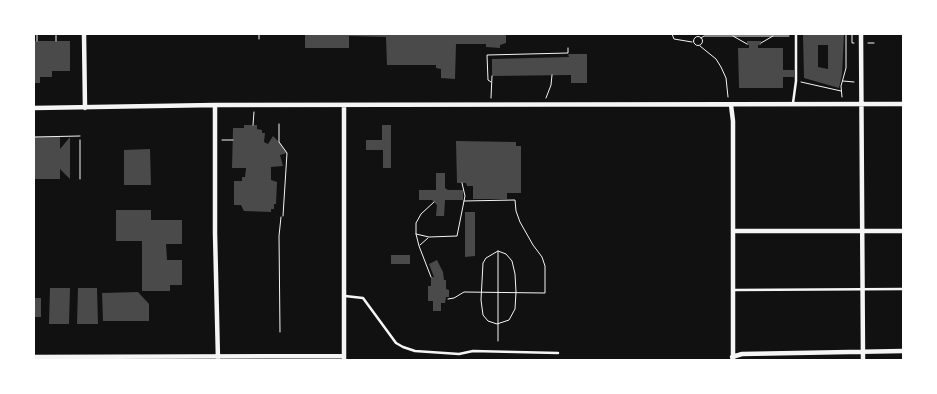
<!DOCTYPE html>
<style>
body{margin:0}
#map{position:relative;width:937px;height:394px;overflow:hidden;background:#111;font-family:Raleway,sans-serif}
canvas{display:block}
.frame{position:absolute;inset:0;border:35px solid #fff;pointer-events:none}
</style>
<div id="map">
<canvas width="937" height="394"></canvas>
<div class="frame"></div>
</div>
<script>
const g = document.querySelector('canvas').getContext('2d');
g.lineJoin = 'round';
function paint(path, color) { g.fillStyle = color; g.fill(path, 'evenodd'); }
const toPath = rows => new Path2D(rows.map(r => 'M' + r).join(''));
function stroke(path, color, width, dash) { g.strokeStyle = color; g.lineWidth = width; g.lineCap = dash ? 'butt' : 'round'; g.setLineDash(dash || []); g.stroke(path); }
paint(toPath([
 [305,34,506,34,506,43,500,45,500,48,486,47,486,44,456,44,455,79,441,78,441,69,436,68,436,65,387,65,386,37,349,36,349,48,305,48],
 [803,34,844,34,842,74,839,88,804,78],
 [818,45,828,45,828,69,818,67],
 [34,41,70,41,70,71,52,71,52,77,40,77,40,83,34,83],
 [747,41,761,41,761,45,758,45,758,48,783,48,783,70,794,70,794,77,783,77,783,88,739,88,738,48,749,48,749,45,747,45],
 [568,54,587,54,587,83,571,83,571,75,492,76,492,59,569,57],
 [244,125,257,125,257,129,262,130,262,133,265,133,264,142,268,144,273,136,281,144,287,153,280,155,283,166,271,167,271,180,277,182,276,204,274,204,274,209,271,209,271,212,244,211,241,205,234,205,234,181,242,181,242,177,245,177,246,168,232,168,233,128,244,128],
 [382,125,391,125,391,168,383,168,383,150,366,150,366,140,382,140],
 [34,137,60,137,60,149,70,137,70,179,60,169,60,179,34,179],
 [456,141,516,142,516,146,521,146,521,193,507,193,507,199,473,199,473,186,467,186,466,183,457,183],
 [150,149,151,185,124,185,124,150],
 [436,173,445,173,445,188,448,190,463,190,463,200,445,200,444,216,436,216,437,205,432,200,419,200,419,190,436,190],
 [116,210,151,210,151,220,182,220,182,244,166,244,167,260,182,260,182,285,170,285,170,291,142,291,142,241,116,241],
 [465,212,475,212,475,256,465,257],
 [391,255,410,255,410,264,391,264],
 [437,260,443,272,444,280,446,280,446,289,449,290,449,297,446,297,445,303,441,303,441,311,433,311,433,301,428,301,428,286,431,286,431,277,434,277,429,264],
 [50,288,70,288,69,324,49,324],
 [78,288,97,288,98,324,77,324],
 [138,292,149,304,149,321,103,321,102,293],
 [34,298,41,298,41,317,34,317]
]), '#4a4a4a');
stroke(toPath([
 [672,34,674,39,692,42],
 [852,34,852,43,854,43],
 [733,36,747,44],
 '693.5 41a4.5 4.5 0 1 1 9 0a4.5 4.5 0 1 1-9 0Z',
 [701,38,704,36,789,36],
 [259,39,259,34],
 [37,41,37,34],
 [56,41,56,34],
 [761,43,773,36],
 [868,43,874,43],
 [700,46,716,59,721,67,726,78,728,97],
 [843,81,854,82],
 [491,82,488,80,487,55,568,53,568,48],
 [801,82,841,91],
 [842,97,841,86,846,68,846,34],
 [491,98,492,76],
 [546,98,551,85,552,75],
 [279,124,279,142,287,153,283,216],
 [253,125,254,112],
 [34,137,80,136],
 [80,140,80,179],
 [222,140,233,140],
 [416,234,429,237,457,236,465,196,462,183],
 [420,245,428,238],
 [498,251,506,254,512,261,515,274,516,292,515,309,509,320,497,324,488,321,483,315,481,300,483,263,486,258,498,251],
 [498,252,498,341],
 [431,277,419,246,416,234,416,223,421,214,434,202],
 [448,299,454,298,464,292,545,293,545,266,542,257,533,245,520,222,516,211,515,200,464,201],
 [280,332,279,236,281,217]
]), '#f5f5f5', 1);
stroke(toPath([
 [793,103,796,81,796,34],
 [734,290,903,289],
 [345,296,363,298,396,343,403,347,415,351,459,354,473,351,558,353]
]), '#f5f5f5', 2.5);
stroke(toPath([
 [84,34,85,108],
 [861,34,863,360],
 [215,105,215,233,218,360],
 [344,105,344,360],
 [731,105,733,121,733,360],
 [34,108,215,105,903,104],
 [733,231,903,231],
 [34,357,344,356],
 [732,357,742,354,903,351]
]), '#f5f5f5', 4.5);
</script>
